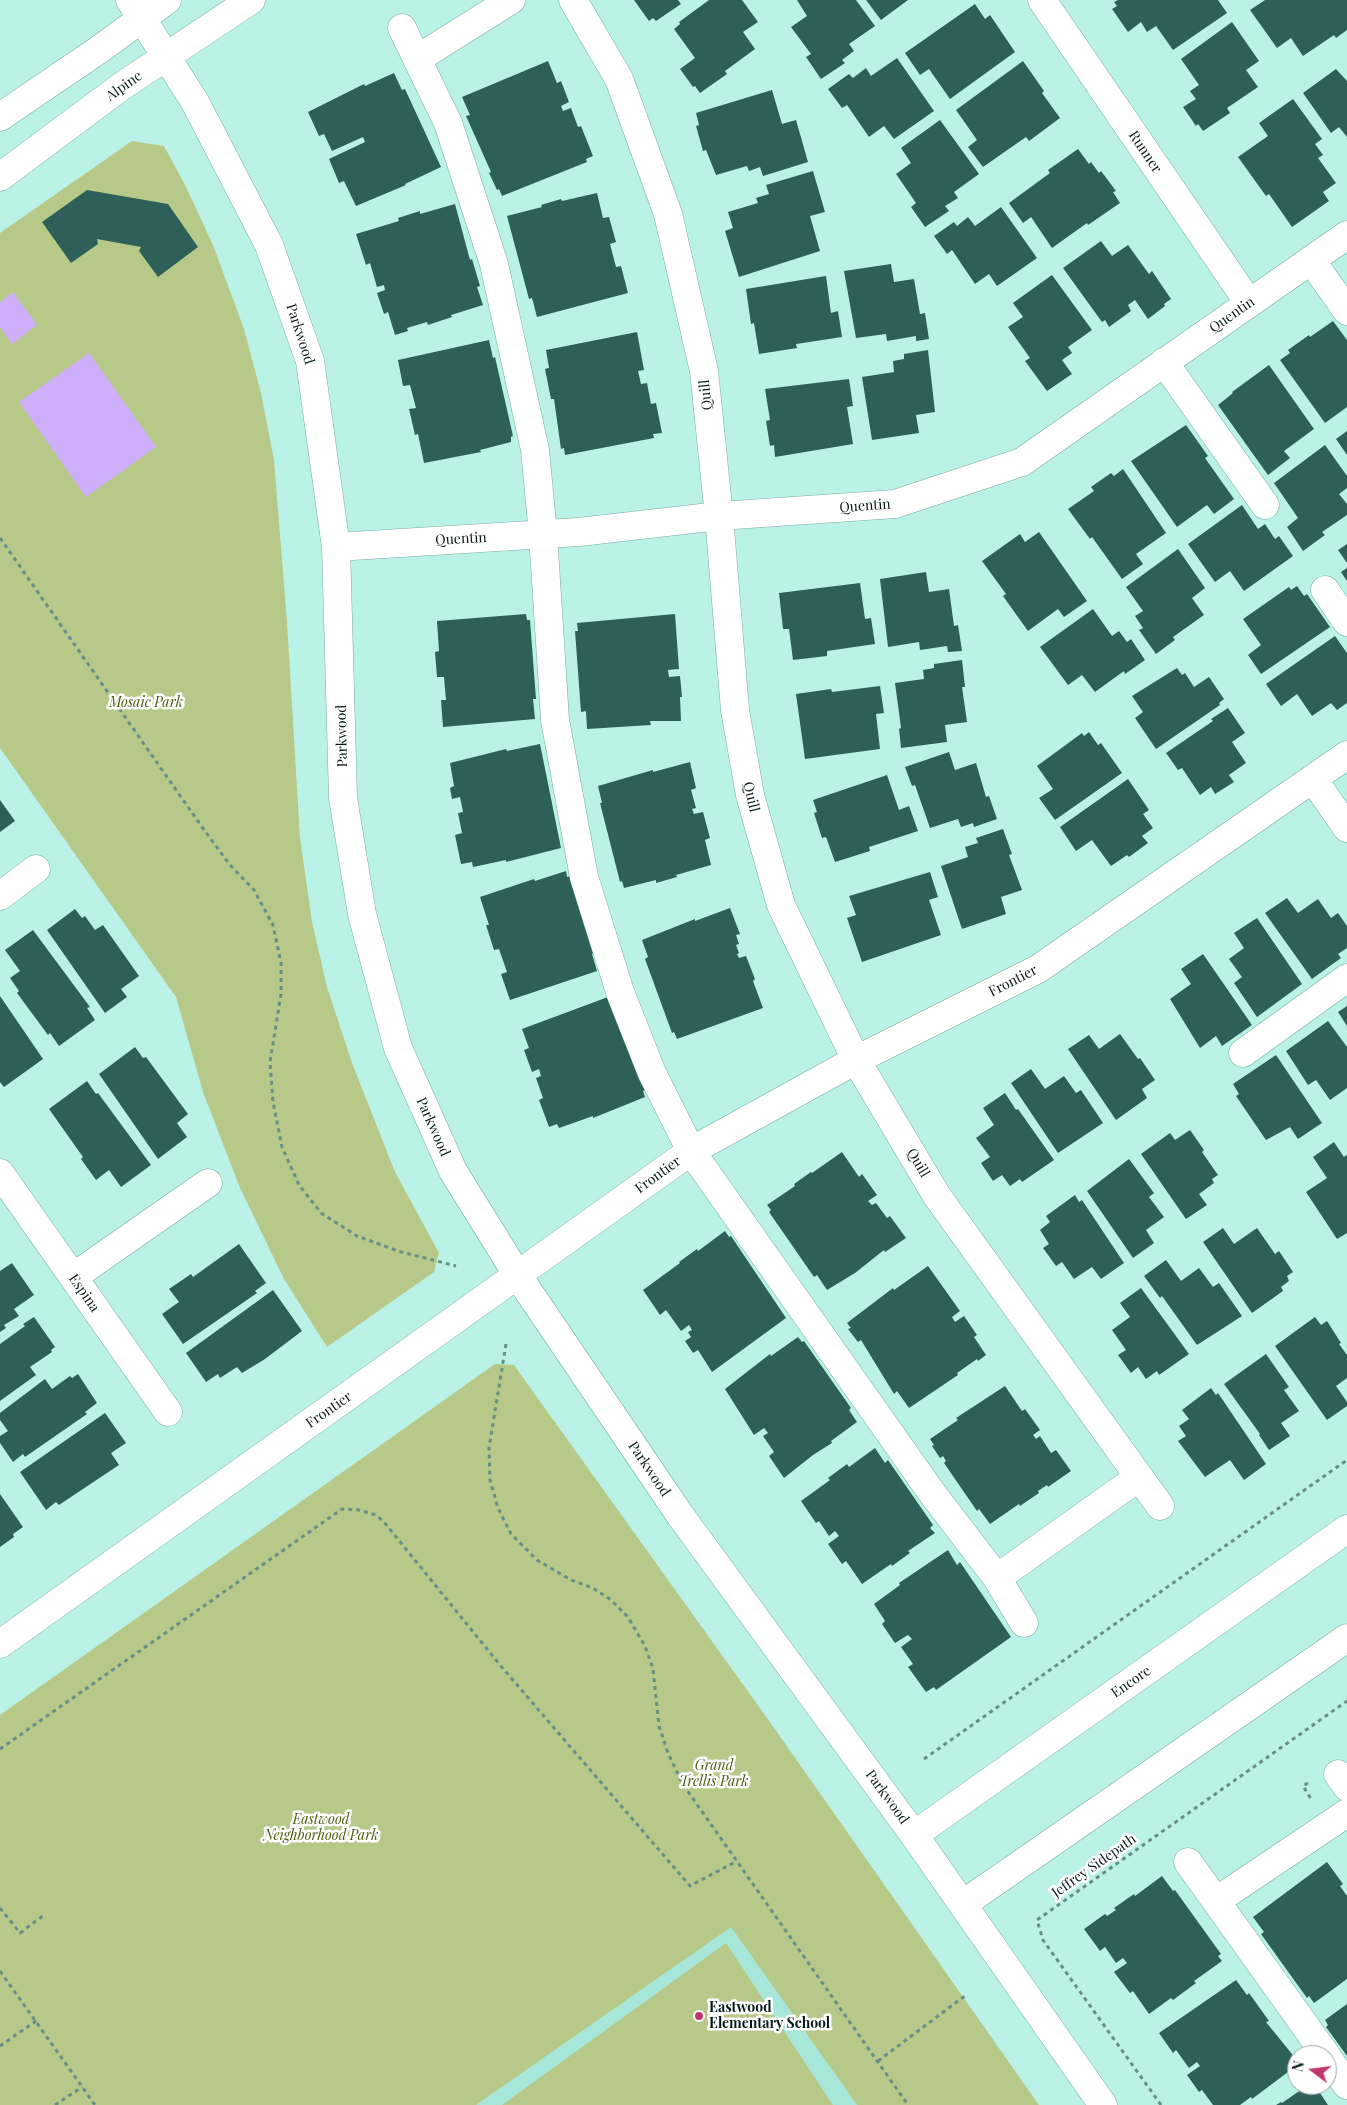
<!DOCTYPE html>
<style>
body{margin:0}
#map{position:relative;width:1347px;height:2105px;overflow:hidden;background:#bbf2e7;font-family:"Playfair Display",serif}
canvas{display:block}
.north{position:absolute;left:1287px;top:2045px;width:50px;height:50px;box-sizing:border-box;background:#fff;border:1px solid #9ba3a2;border-radius:50%;rotate:285deg;font-size:14px;font-weight:700;line-height:20px;text-align:center;color:#051a17}
.north::after{content:'';display:block;margin:auto;width:18px;height:22px;background:#c1366b;clip-path:polygon(50% 0,100% 100%,50% 72%,0 100%)}
</style>
<div id="map">
<canvas width="1347" height="2105"></canvas>
<div class="north">N</div>
</div>
<script>
const g = document.querySelector('canvas').getContext('2d');
g.lineJoin = 'round';
function paint(path, color) { g.fillStyle = color; g.fill(path, 'evenodd'); }
const toPath = rows => new Path2D(rows.map(r => 'M' + r).join(''));
function stroke(path, color, width, dash) { g.strokeStyle = color; g.lineWidth = width; g.lineCap = dash ? 'butt' : 'round'; g.setLineDash(dash || []); g.stroke(path); }
function write(font, color, halo, rows, align = 'center') {
  g.font = font + ' "Playfair Display",serif'; g.lineWidth = 5; g.setLineDash([]); g.textBaseline = 'middle'; g.strokeStyle = halo; g.fillStyle = color; for (const [text, x, y, turn = 0] of rows) {
    g.save(); g.translate(x, y); g.rotate((+turn || 0) * Math.PI / 180); g.textAlign = isNaN(turn) ? turn : align; if (halo) g.strokeText(text, 0, 0); g.fillText(text, 0, 0); g.restore();
  }
}
paint(toPath([
 [731,1926,857,2105,476,2105]
]), '#a6e7da');
paint(toPath([
 [132,141,164,146,186,187,213,245,244,329,261,393,274,460,287,622,300,838,312,922,327,987,352,1063,395,1172,439,1253,434,1272,327,1347,284,1279,240,1188,203,1092,176,997,0,748,0,233],
 [495,1364,514,1365,772,1725,1039,2105,857,2105,731,1927,476,2105,0,2105,0,1715],
 [726,1943,833,2105,502,2105]
]), '#b6c989');
paint(toPath([
 [13,292,37,325,12,344,0,327,0,302],
 [89,353,156,447,86,497,19,402]
]), '#ccaefb');
paint(toPath([
 [634,0,678,0,681,4,656,21,653,18,649,21],
 [709,0,742,0,758,22,743,32,755,49,725,71,727,74,700,93,695,86,693,87,680,69,695,58,674,29,680,24,679,22],
 [797,0,856,0,875,26,849,44,854,51,842,60,845,63,821,79,806,57,811,54,791,27,807,16],
 [866,0,908,0,881,20],
 [1118,0,1218,0,1227,13,1173,50,1156,26,1147,32,1141,22,1128,32,1112,9,1117,6,1114,2],
 [1265,0,1347,0,1347,30,1336,38,1334,35,1303,56,1291,38,1277,48,1250,10],
 [975,4,985,19,990,15,1015,52,950,99,929,69,920,75,905,53],
 [1232,22,1259,61,1246,70,1258,87,1227,108,1230,113,1203,131,1198,124,1196,126,1183,107,1196,99,1190,91,1199,85,1181,59],
 [897,58,934,111,894,139,884,126,869,137,847,105,842,108,828,89,849,74,853,78,866,68,871,76],
 [548,61,557,83,561,81,569,102,561,106,563,111,571,108,578,127,581,126,593,156,586,159,587,162,502,196,499,189,497,190,489,173,491,172,466,116,470,115,462,97],
 [1023,61,1044,91,1042,93,1060,118,1029,141,1026,137,983,167,968,147,977,140,956,110],
 [1336,69,1347,81,1347,137,1339,127,1331,133,1303,93],
 [394,73,402,90,405,89,441,167,405,184,406,185,356,206,344,181,339,183,329,159,365,142,363,137,332,151,324,134,319,136,308,112,364,84,365,86],
 [772,90,782,124,796,120,808,162,763,176,760,167,749,171,747,166,716,175,706,150,703,151,696,126,699,125,696,113],
 [1293,99,1322,139,1315,144,1323,155,1318,158,1336,183,1323,192,1329,201,1292,227,1269,194,1266,196,1238,157,1268,136,1259,123],
 [940,120,979,174,954,192,958,198,945,206,949,211,925,227,911,207,916,203,896,174,911,163,901,148],
 [1078,149,1089,164,1091,162,1099,173,1101,171,1116,191,1113,192,1120,203,1088,225,1087,223,1052,248,1031,217,1023,223,1009,203,1050,173,1048,170],
 [813,171,825,212,810,216,820,251,739,277,725,231,733,228,728,212,758,203,756,198,769,194,766,185],
 [87,190,168,204,198,247,158,277,139,251,141,247,97,239,98,244,71,263,42,222],
 [597,193,603,218,609,217,616,242,610,244,616,267,621,266,628,293,537,317,532,298,529,299,507,216,542,207,541,205,561,199,562,201],
 [455,204,470,260,472,259,480,286,477,287,483,305,451,315,452,317,428,325,427,322,407,328,408,331,395,335,388,312,384,314,377,293,385,290,384,285,377,287,370,263,366,265,356,234,399,221,398,218,420,211,420,214],
 [1001,207,1037,258,997,286,989,274,975,284,952,250,947,254,934,236,954,222,957,226,968,217,975,226],
 [1101,241,1112,256,1128,245,1149,274,1152,271,1171,299,1164,304,1165,306,1148,319,1135,300,1128,305,1131,311,1109,327,1105,320,1102,322,1063,268],
 [891,264,894,282,914,279,920,314,925,313,929,339,916,341,916,336,887,341,886,334,856,338,844,271],
 [1052,275,1092,330,1068,347,1072,353,1062,360,1072,374,1047,391,1025,361,1030,358,1008,327,1023,317,1013,303],
 [826,276,831,313,838,311,842,337,796,344,797,348,759,354,754,323,751,324,746,289],
 [1333,321,1347,340,1347,407,1325,423,1280,360,1290,353,1288,350,1309,335,1310,337],
 [637,332,644,370,638,371,641,384,647,383,651,404,656,403,662,433,653,434,654,438,565,455,564,448,561,449,554,399,551,399,545,369,549,368,546,350],
 [489,340,493,358,495,357,513,436,511,437,511,442,480,450,481,452,424,463,418,434,415,435,409,409,416,408,410,385,403,386,398,360],
 [928,350,935,412,916,415,919,433,872,440,862,377,894,372,893,361,904,359,904,354],
 [1269,365,1314,429,1284,451,1290,458,1268,475,1218,405,1233,393,1232,392],
 [849,379,853,406,847,407,853,444,775,457,774,445,770,446,766,421,770,420,765,389],
 [1186,425,1208,456,1205,458,1234,499,1214,514,1207,505,1177,527,1131,461],
 [1347,431,1347,455,1336,439],
 [1325,445,1347,476,1347,488,1339,494,1347,504,1347,515,1322,532,1325,535,1303,551,1287,527,1298,518,1274,483],
 [1123,469,1166,533,1136,554,1143,564,1122,579,1092,537,1090,539,1068,509,1094,491,1091,487,1111,473,1114,476],
 [1242,505,1258,529,1265,524,1275,539,1279,536,1293,556,1244,591,1230,571,1215,582,1188,544],
 [1039,532,1087,601,1064,617,1058,609,1028,631,1003,596,1006,594,982,561,1020,534,1025,542],
 [1347,544,1347,563,1338,550],
 [1178,549,1205,588,1192,598,1204,615,1173,637,1175,640,1156,654,1139,630,1143,628,1135,616,1143,611,1126,587],
 [1347,568,1347,581,1341,572],
 [926,572,929,592,949,589,954,626,958,625,962,651,948,652,947,646,920,650,919,642,888,647,880,579],
 [860,583,865,619,871,618,875,644,827,651,827,656,793,660,789,629,783,629,779,593],
 [1297,586,1304,596,1307,594,1330,627,1261,674,1248,655,1261,645,1243,619,1289,587,1291,590],
 [1093,609,1112,636,1119,631,1127,642,1131,639,1145,660,1125,674,1124,671,1095,692,1082,675,1068,685,1040,647],
 [526,614,527,620,530,620,536,699,533,699,535,719,443,727,441,700,446,700,444,677,437,677,435,652,439,651,437,621],
 [675,614,679,669,668,670,669,677,680,676,682,697,680,697,681,721,650,721,651,725,587,729,586,711,581,712,575,631,578,631,577,623],
 [1335,636,1347,653,1347,703,1337,710,1331,703,1312,716,1297,694,1281,706,1266,684],
 [962,660,965,687,962,687,967,722,945,725,947,742,901,748,899,729,901,728,895,683,924,679,923,670,934,668,934,664],
 [1177,668,1182,675,1185,673,1194,687,1209,677,1224,699,1219,703,1220,705,1156,749,1135,718,1143,712,1132,696],
 [880,686,884,713,876,714,880,749,805,759,796,694,831,689,832,692],
 [1228,708,1245,733,1232,742,1246,763,1229,775,1234,782,1215,794,1211,787,1200,795,1182,768,1178,770,1166,753,1213,721,1211,719],
 [1089,732,1098,745,1101,743,1122,773,1055,820,1039,798,1053,789,1037,766,1082,733,1084,736],
 [540,744,561,848,506,862,506,860,473,867,472,862,461,864,455,835,462,833,458,813,463,812,460,797,452,799,450,788,454,786,450,763,506,749,507,751],
 [949,752,955,770,976,763,986,797,989,796,997,819,974,827,973,823,961,827,958,819,930,828,915,785,912,786,905,767],
 [690,762,696,788,691,790,696,808,692,809,694,814,703,812,710,838,705,840,711,865,676,875,677,877,656,883,656,880,624,888,622,881,620,882,600,803,602,803,598,786,653,770,653,772],
 [887,775,899,810,909,806,918,831,869,847,870,851,835,862,826,837,822,838,814,813,817,812,813,800],
 [1128,779,1149,810,1143,814,1153,828,1142,836,1148,843,1129,857,1127,855,1111,866,1092,840,1076,851,1060,827],
 [0,800,15,821,0,832],
 [1003,829,1012,854,1009,855,1022,890,1001,897,1006,914,962,929,941,866,968,857,965,847,978,843,976,838],
 [566,871,567,877,570,876,594,953,592,954,597,971,510,1000,501,974,507,972,499,949,494,950,486,925,489,925,480,897,534,879,535,881],
 [930,872,938,897,929,900,941,935,862,962,847,918,856,915,849,896],
 [1287,898,1298,913,1318,899,1331,918,1338,913,1347,926,1347,948,1338,954,1341,958,1312,979,1265,913],
 [730,908,740,934,736,935,739,944,736,945,739,953,737,954,739,958,746,956,755,979,753,981,763,1008,677,1039,674,1032,672,1033,645,959,648,957,642,940,695,919,695,921],
 [75,909,82,918,85,916,95,930,103,925,139,976,121,989,127,997,105,1013,47,930],
 [1257,918,1302,984,1257,1017,1234,983,1242,977,1229,959,1244,948,1234,933],
 [33,930,90,1007,87,1008,95,1020,59,1046,50,1033,48,1035,17,993,19,991,10,978,20,971,5,950],
 [1203,954,1252,1025,1222,1046,1216,1036,1200,1048,1170,999,1191,984,1181,969],
 [0,996,43,1059,4,1087,0,1082],
 [608,997,645,1090,643,1091,645,1097,593,1118,593,1116,559,1128,557,1124,549,1127,539,1100,543,1098,536,1078,541,1076,539,1069,532,1072,524,1050,529,1048,522,1029],
 [1347,1006,1347,1026,1338,1012],
 [1328,1021,1347,1047,1347,1088,1330,1100,1316,1080,1308,1085,1286,1051],
 [1120,1034,1138,1059,1140,1058,1155,1080,1142,1089,1147,1098,1116,1120,1068,1049,1089,1035,1099,1049],
 [135,1047,143,1058,146,1057,188,1114,177,1123,187,1137,158,1159,99,1074],
 [1276,1055,1322,1123,1298,1139,1290,1127,1266,1140,1236,1096,1239,1094,1233,1084],
 [1031,1069,1045,1089,1064,1076,1076,1093,1081,1090,1103,1123,1058,1153,1011,1083],
 [87,1081,96,1094,98,1093,151,1165,121,1187,109,1170,96,1180,81,1159,83,1157,49,1109],
 [1005,1093,1016,1110,1018,1109,1054,1160,1022,1182,1020,1179,1010,1186,1002,1175,993,1181,981,1163,990,1157,976,1138,994,1125,983,1108],
 [1190,1130,1204,1150,1202,1152,1218,1175,1212,1179,1214,1183,1199,1194,1207,1205,1186,1219,1141,1154,1170,1133,1175,1140],
 [1334,1142,1344,1157,1346,1155,1347,1157,1347,1233,1337,1239,1306,1192,1327,1178,1313,1157],
 [842,1152,859,1177,862,1174,877,1195,868,1201,872,1205,876,1203,887,1218,890,1216,906,1238,885,1252,884,1250,855,1273,827,1290,817,1275,814,1277,769,1212,771,1210,767,1205,795,1186,794,1184,811,1172,812,1173],
 [1129,1159,1154,1193,1149,1197,1164,1217,1146,1230,1154,1243,1133,1258,1087,1191],
 [1075,1195,1079,1202,1082,1200,1124,1263,1101,1279,1092,1267,1074,1279,1062,1262,1056,1266,1043,1248,1049,1244,1040,1230,1050,1222,1046,1216],
 [1223,1228,1234,1244,1257,1228,1275,1254,1279,1251,1293,1272,1287,1276,1289,1281,1281,1287,1283,1291,1252,1313,1203,1242],
 [725,1231,729,1237,731,1236,786,1318,712,1372,698,1350,693,1353,685,1341,691,1337,688,1332,692,1330,689,1325,681,1331,666,1310,660,1315,643,1290,680,1263,679,1262,697,1249,698,1251],
 [239,1244,266,1283,255,1291,257,1293,183,1344,162,1314,179,1302,169,1289,191,1274,193,1277],
 [1166,1260,1181,1281,1199,1268,1213,1287,1219,1283,1242,1316,1197,1345,1162,1296,1160,1298,1144,1276],
 [12,1263,34,1295,14,1309,19,1316,4,1325,6,1328,0,1332,0,1271],
 [928,1266,960,1311,952,1317,955,1322,964,1316,977,1335,974,1337,986,1355,978,1361,977,1359,957,1373,958,1375,909,1408,897,1391,894,1394,861,1340,858,1342,848,1329,851,1328,847,1323,893,1288,894,1290],
 [1141,1288,1189,1354,1159,1375,1157,1371,1146,1379,1138,1367,1131,1373,1118,1355,1126,1350,1112,1330,1130,1317,1120,1303],
 [273,1290,302,1331,265,1359,242,1373,237,1367,220,1378,218,1374,206,1382,186,1353],
 [34,1317,55,1347,51,1350,52,1352,30,1367,36,1375,0,1401,0,1344,25,1326,23,1324],
 [1315,1317,1321,1325,1327,1321,1341,1343,1339,1344,1347,1355,1347,1378,1336,1386,1347,1402,1347,1406,1327,1420,1275,1346],
 [798,1337,802,1342,804,1341,851,1408,849,1410,857,1422,831,1441,832,1443,813,1455,784,1478,769,1456,774,1452,763,1436,768,1433,764,1428,754,1435,725,1389,770,1354,771,1356],
 [1266,1354,1289,1387,1284,1390,1299,1411,1281,1423,1290,1436,1269,1450,1259,1435,1260,1434,1224,1384],
 [78,1374,97,1403,85,1412,87,1414,25,1457,23,1454,13,1462,0,1443,0,1436,8,1431,0,1420,0,1413,45,1379,52,1389,70,1376,72,1378],
 [1005,1386,1022,1411,1025,1409,1040,1430,1033,1435,1036,1439,1040,1436,1051,1453,1056,1450,1071,1471,1048,1487,1047,1485,1038,1491,1039,1493,1020,1506,1019,1504,990,1524,979,1509,977,1511,944,1463,946,1461,943,1456,940,1458,932,1446,934,1445,930,1439,958,1420,956,1418],
 [1211,1388,1216,1395,1218,1393,1266,1464,1244,1480,1230,1460,1205,1477,1178,1441,1186,1436,1179,1426,1189,1419,1182,1410],
 [105,1413,126,1443,111,1453,119,1465,59,1505,56,1502,46,1510,20,1472],
 [875,1448,885,1463,888,1460,933,1525,930,1528,935,1533,908,1551,910,1553,892,1566,891,1564,862,1584,846,1561,842,1564,828,1544,839,1536,835,1531,829,1536,819,1521,816,1523,801,1501,830,1480,828,1478,847,1464,849,1467],
 [0,1494,23,1527,13,1534,14,1537,0,1547],
 [948,1550,957,1565,960,1562,1011,1637,936,1690,934,1687,926,1692,908,1667,913,1664,901,1647,912,1639,908,1635,895,1643,882,1624,885,1621,874,1604,900,1585,899,1583],
 [1327,1862,1343,1884,1340,1886,1347,1896,1347,1979,1314,2003,1309,1996,1307,1998,1261,1934,1264,1932,1253,1917],
 [1162,1876,1173,1891,1175,1890,1221,1954,1218,1956,1222,1961,1194,1981,1196,1983,1173,2000,1171,1998,1149,2014,1133,1991,1130,1993,1114,1972,1127,1963,1123,1958,1116,1963,1105,1947,1100,1951,1084,1929,1105,1914,1107,1916,1116,1910,1114,1908,1134,1894,1135,1896],
 [1236,1980,1247,1995,1249,1993,1269,2021,1266,2022,1296,2059,1292,2061,1296,2066,1252,2099,1251,2097,1240,2105,1213,2105,1202,2090,1199,2092,1187,2075,1200,2066,1197,2062,1189,2068,1176,2050,1173,2053,1159,2033],
 [1347,2004,1347,2056,1326,2027,1328,2025,1325,2020],
 [1308,2085,1313,2090,1316,2087,1328,2105,1276,2105,1281,2102,1282,2103]
]), '#2c6058');
const minor = toPath([
 [130,0,195,102,269,245,310,361,336,547,343,798,362,914,398,1048,453,1171,518,1276,680,1515,914,1835,1103,2105],
 [573,0,619,79,668,214,704,371,719,516,735,710,750,795,781,905,856,1060,937,1196,1160,1506],
 [1042,0,1249,303],
 [402,28,448,123,494,264,535,450,543,534,555,720,584,877,620,992,652,1073,691,1151,932,1493,997,1578,1024,1623],
 [417,59,511,0],
 [0,117,100,49,167,0],
 [0,177,122,86,251,0],
 [1311,260,1347,311],
 [1164,362,1265,505],
 [336,547,579,532,719,516,895,504,1022,462,1347,235],
 [1325,590,1347,622],
 [1313,779,1347,828],
 [0,896,36,869],
 [1243,1053,1347,978],
 [0,1173,168,1412],
 [73,1277,208,1183],
 [997,1578,1139,1477],
 [0,1644,691,1151,856,1060,1038,969,1347,755],
 [1338,1774,1347,1787],
 [914,1835,1347,1529],
 [1188,1862,1326,2055],
 [1216,1901,1347,1813],
 [963,1904,1347,1638],
 [1327,2057,1347,2085]
]);
stroke(minor, '#77aca2', 29);
stroke(toPath([
 [0,538,202,827,230,865,254,890,273,925,281,963,281,994,270,1062,273,1102,282,1147,299,1185,321,1213,357,1236,398,1251,456,1266],
 [506,1344,489,1448,490,1480,498,1508,511,1534,537,1560,571,1580,593,1588,611,1600,628,1617,645,1646,653,1669,659,1726,668,1753,682,1783,908,2105],
 [0,1749,342,1509,359,1510,376,1515,384,1522,500,1665,690,1886,737,1861],
 [924,1759,1347,1460],
 [1308,1783,1303,1786,1311,1799],
 [0,1908,20,1933,44,1915],
 [0,1971,95,2105],
 [0,2046,36,2021],
 [878,2061,966,1995],
 [55,2105,82,2087],
 [1161,2105,1043,1940,1037,1920,1347,1701]
]), '#678e87', 3, [4, 4]);
stroke(minor, '#fff', 28);
for (const [x, y, r, color] of [
 [699,2016,5,"#c1366b"]
]) { const dot = new Path2D(); dot.arc(x, y, r, 0, 2 * Math.PI); g.fillStyle = color; g.fill(dot); stroke(dot, '#fff', 2); }
write('14px', '#051a17', '#fff', [
 ["Alpine",124,86,-35],
 ["Runner",1145,152,56],
 ["Quentin",1232,315,-35],
 ["Parkwood",300,334,72],
 ["Quill",706,395,-96],
 ["Quentin",865,506,-4],
 ["Quentin",461,539,-3],
 ["Parkwood",342,736,-91],
 ["Quill",751,797,77],
 ["Frontier",1013,981,-27],
 ["Parkwood",433,1127,66],
 ["Quill",918,1163,59],
 ["Frontier",658,1175,-36],
 ["Espina",84,1293,55],
 ["Frontier",329,1410,-35],
 ["Parkwood",649,1469,56],
 ["Encore",1131,1682,-35],
 ["Parkwood",887,1797,54],
 ["Jeffrey Sidepath",1094,1866,-35]
]);
write('italic 14px', '#4b5c0d', '#fff', [
 ["Mosaic Park",146,703],
 ["Grand",714,1766],
 ["Trellis Park",714,1782],
 ["Eastwood",321,1820],
 ["Neighborhood Park",321,1836]
]);
write('bold 14px', '#051a17', '#fff', [
 ["Eastwood",709,2008],
 ["Elementary School",709,2024]
], 'left');
</script>
